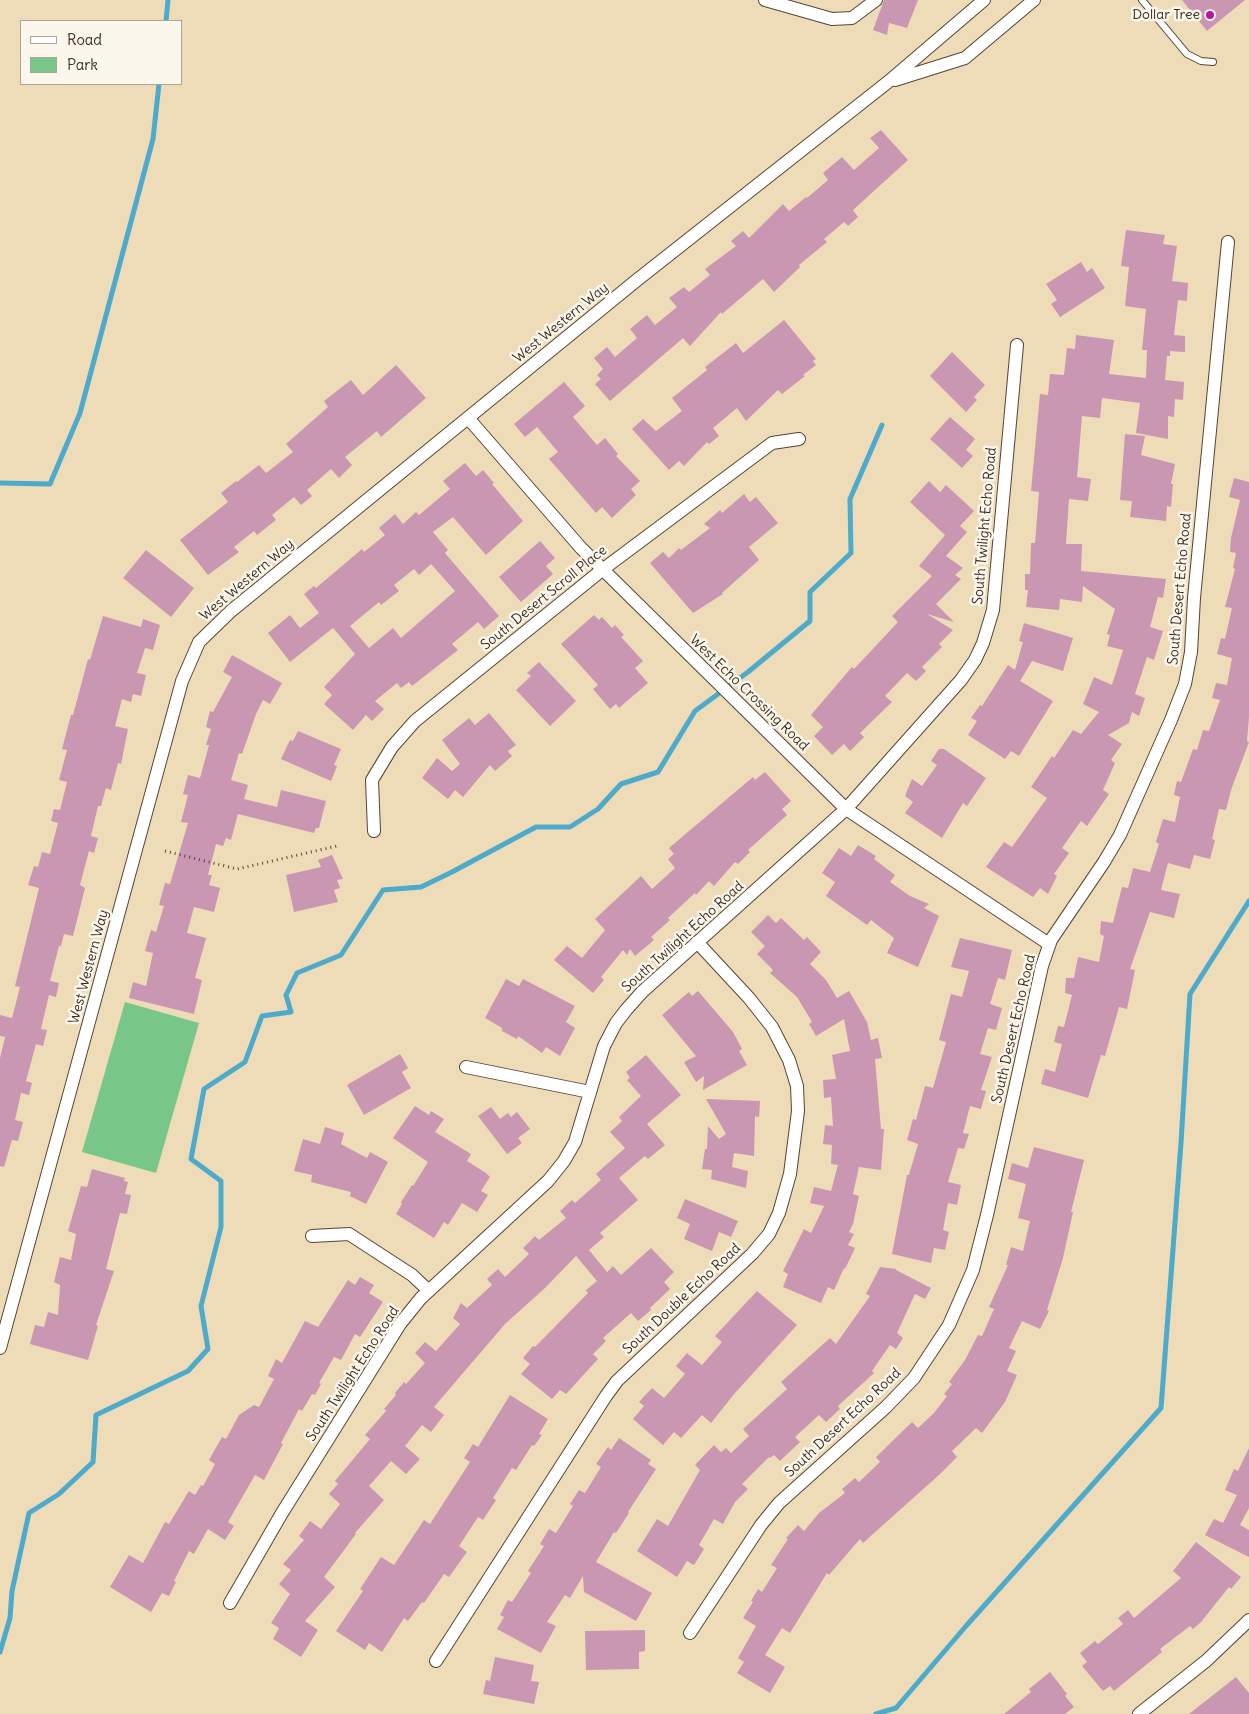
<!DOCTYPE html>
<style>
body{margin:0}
#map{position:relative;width:1249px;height:1714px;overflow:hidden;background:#eedcb9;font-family:Delius,sans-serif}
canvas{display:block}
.legend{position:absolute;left:20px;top:20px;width:162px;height:65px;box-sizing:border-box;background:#fbf7ec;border:1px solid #aea59a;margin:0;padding:6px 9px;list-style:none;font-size:15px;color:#3b2a1e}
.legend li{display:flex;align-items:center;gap:10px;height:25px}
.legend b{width:25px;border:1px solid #aea59a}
</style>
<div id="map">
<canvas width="1249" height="1714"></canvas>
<ul class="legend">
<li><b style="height:6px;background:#fff"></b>Road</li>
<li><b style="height:14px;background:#78c788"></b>Park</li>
</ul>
</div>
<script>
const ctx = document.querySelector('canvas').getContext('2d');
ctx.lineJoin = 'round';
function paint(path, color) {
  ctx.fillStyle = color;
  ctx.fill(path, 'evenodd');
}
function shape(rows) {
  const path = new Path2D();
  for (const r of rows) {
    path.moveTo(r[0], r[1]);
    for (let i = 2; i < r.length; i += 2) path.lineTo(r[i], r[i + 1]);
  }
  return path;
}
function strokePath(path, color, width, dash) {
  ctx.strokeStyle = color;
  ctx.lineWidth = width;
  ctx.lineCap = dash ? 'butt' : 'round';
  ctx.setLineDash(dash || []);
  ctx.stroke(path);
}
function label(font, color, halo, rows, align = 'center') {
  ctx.font = font + ' Delius,sans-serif';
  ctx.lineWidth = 5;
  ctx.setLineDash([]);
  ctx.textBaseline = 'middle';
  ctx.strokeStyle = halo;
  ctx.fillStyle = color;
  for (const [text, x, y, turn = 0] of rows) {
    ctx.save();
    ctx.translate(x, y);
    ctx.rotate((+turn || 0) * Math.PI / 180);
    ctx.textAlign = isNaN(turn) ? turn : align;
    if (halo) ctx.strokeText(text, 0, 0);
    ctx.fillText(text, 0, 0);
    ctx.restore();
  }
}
const green = shape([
 [125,1002,199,1023,156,1173,82,1152]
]);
const stream = shape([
 [166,21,168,0],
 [0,483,50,484,80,413,153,139,159,84],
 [0,1652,10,1618,12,1591,29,1513,59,1494,93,1462,96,1415,188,1371,208,1349,201,1306,221,1227,221,1181,191,1159,204,1089,245,1062,262,1016,291,1012,286,995,297,973,341,955,383,890,421,887,452,872,536,827,570,827,598,809,621,784,658,772,695,711,748,672,810,621,810,592,851,553,850,499,882,425],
 [876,1714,896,1708,966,1626,1161,1408,1181,1143,1190,994,1249,901]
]);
const building = shape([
 [884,0,918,0,907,28,889,23,887,35,873,30],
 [1182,0,1245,0,1207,31],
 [881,130,908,160,853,210,858,217,848,226,844,222,824,239,827,242,799,265,800,267,774,292,763,279,722,314,721,312,690,346,683,338,610,401,595,384,601,379,597,375,603,369,594,358,607,347,615,357,637,338,630,329,647,315,655,325,677,307,669,298,684,287,689,292,710,275,705,269,736,246,731,241,743,231,749,238,783,204,789,211,806,197,807,198,828,180,823,173,842,157,854,170,879,148,870,138],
 [1126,230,1165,235,1163,244,1177,246,1172,281,1188,283,1187,301,1178,300,1174,335,1185,336,1185,352,1170,351,1170,356,1167,356,1165,380,1184,382,1183,400,1175,399,1174,417,1168,416,1168,439,1136,433,1140,403,1102,398,1100,418,1082,416,1077,477,1091,479,1088,501,1069,499,1066,544,1082,544,1081,571,1166,579,1163,598,1158,597,1150,627,1163,631,1154,660,1147,657,1135,694,1145,698,1139,716,1132,712,1129,723,1108,735,1122,744,1111,760,1115,763,1103,790,1109,794,1087,826,1081,821,1062,848,1069,853,1054,874,1057,876,1048,894,1040,888,1033,897,986,867,1004,842,1012,847,1047,798,1031,787,1052,756,1054,758,1073,730,1081,734,1099,712,1083,704,1094,677,1112,685,1123,650,1107,646,1110,635,1107,634,1115,609,1083,586,1082,602,1060,599,1059,610,1026,607,1028,590,1025,590,1025,574,1030,574,1031,543,1035,543,1039,492,1031,491,1040,394,1048,395,1050,374,1064,375,1067,348,1075,349,1076,335,1114,340,1109,374,1146,378,1147,350,1142,350,1146,309,1125,306,1129,267,1121,266],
 [1081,262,1087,272,1092,268,1105,288,1060,317,1051,304,1057,300,1046,284],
 [784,320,816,359,813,361,816,365,803,375,805,376,782,394,778,390,746,421,737,408,713,428,719,436,709,444,707,442,684,466,679,461,669,470,632,429,643,419,656,431,682,411,672,398,707,370,705,367,736,343,743,353],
 [952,352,985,385,974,397,977,400,966,412,930,376],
 [396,365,426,398,381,437,377,431,345,457,352,465,339,478,331,469,307,490,312,496,301,505,294,497,272,515,276,520,257,535,254,531,234,547,239,552,208,575,180,540,228,502,221,493,236,481,237,482,259,465,266,473,293,452,286,444,328,407,324,401,351,380,363,395],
 [564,382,585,406,573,417,597,445,605,438,618,454,616,456,640,481,631,489,636,495,612,518,602,507,596,513,549,459,558,452,537,427,525,437,514,424],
 [950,417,975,439,966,450,973,456,962,468,930,439],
 [1125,434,1145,436,1141,455,1175,464,1171,484,1173,484,1171,507,1167,506,1166,521,1130,517,1132,501,1120,500],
 [465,463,476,476,483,470,494,483,492,484,523,521,486,555,453,517,433,532,448,550,445,553,499,616,484,629,478,622,452,644,458,650,412,686,409,682,401,688,397,683,375,701,384,709,372,721,366,715,353,730,324,704,332,695,324,687,355,654,333,628,290,662,268,633,290,615,300,628,319,613,304,594,314,586,316,588,362,549,364,552,385,535,379,528,395,514,403,524,416,512,419,515,450,489,443,481],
 [431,564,455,591,401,638,393,628,369,648,350,626,379,602,381,605,399,591,394,585,414,569,419,575],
 [1234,478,1249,482,1249,717,1247,741,1249,742,1231,790,1226,810,1219,809,1212,839,1215,840,1210,859,1194,855,1190,869,1168,863,1161,890,1180,894,1174,918,1150,912,1130,969,1135,970,1127,1009,1119,1007,1105,1056,1101,1055,1088,1098,1041,1084,1045,1069,1055,1072,1062,1044,1054,1042,1058,1026,1064,1027,1072,995,1065,993,1066,978,1074,978,1078,957,1099,962,1104,936,1100,934,1101,921,1113,923,1122,887,1128,888,1133,868,1150,872,1159,844,1156,842,1163,819,1175,822,1180,797,1174,795,1177,781,1181,782,1193,749,1197,750,1203,730,1209,731,1220,700,1212,698,1216,683,1227,685,1232,658,1217,654,1221,638,1225,639,1232,608,1225,607,1235,569,1233,568,1236,553,1230,552,1231,538,1240,500,1229,497],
 [929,481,940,492,946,485,974,511,960,526,967,532,946,556,963,568,955,575,961,579,936,604,954,622,927,614,953,630,939,644,942,647,922,667,926,671,916,681,907,673,885,696,892,702,860,733,864,737,850,751,844,744,832,755,814,736,823,727,811,715,852,667,854,669,898,622,892,616,932,576,919,566,945,535,910,502],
 [744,494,750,502,756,497,778,523,749,547,759,560,722,593,723,594,693,613,650,563,663,552,669,558,679,548,681,550,710,528,704,524,720,510,722,513],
 [540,541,555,558,546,566,553,574,521,602,499,577],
 [146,550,194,588,171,617,123,578],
 [594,615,599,620,602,617,612,628,615,625,624,635,621,637,643,661,635,668,648,683,619,708,616,704,610,709,593,689,598,685,561,644],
 [103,616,141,627,143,619,160,625,153,650,145,648,137,673,146,675,141,696,133,694,131,702,122,699,115,726,128,729,121,764,118,763,111,790,106,788,101,806,98,806,91,836,98,838,94,853,89,851,80,885,85,888,73,936,64,934,61,946,59,946,50,981,59,983,56,997,49,995,41,1029,47,1030,43,1046,36,1044,26,1081,32,1083,29,1095,21,1093,15,1120,23,1122,18,1141,12,1140,4,1167,0,1166,0,1058,5,1037,0,1036,0,1015,12,1018,20,987,15,986,39,888,28,885,34,866,38,867,42,852,50,854,58,823,51,821,54,809,60,810,67,782,59,780,67,750,62,749,71,715,73,715,88,659,90,660],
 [1024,623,1073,638,1063,671,1032,661,1020,681,1053,701,1019,756,1011,751,1005,759,968,735,977,721,971,718,980,705,982,706,1008,665,1015,670,1023,642,1019,641],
 [232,655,282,683,270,704,263,700,256,714,242,754,239,753,231,780,248,785,244,799,277,807,281,790,326,801,319,828,316,828,314,833,238,814,231,840,226,838,223,846,216,844,208,875,212,875,209,885,220,888,214,912,194,907,187,933,206,938,195,978,202,980,194,1014,129,998,133,982,146,986,153,953,145,951,151,930,156,932,164,906,159,905,165,883,170,884,188,823,181,822,188,795,183,794,188,775,200,778,209,745,206,745,211,729,206,727,210,711,213,712,232,677,223,672],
 [539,662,576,701,550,726,516,690,531,676,527,673],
 [489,713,516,745,508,751,512,756,495,771,490,765,463,797,455,790,448,799,422,778,437,758,452,771,460,764,442,740,469,718,475,725],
 [298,731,341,749,334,765,337,766,331,781,281,759,290,740,293,741],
 [939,749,944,749,986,778,967,806,963,803,942,838,905,813,913,802,905,796,912,779,922,786,937,765,931,761],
 [765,772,791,801,782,809,787,815,748,850,750,852,738,864,735,862,714,886,709,881,696,895,695,893,668,918,670,920,651,937,654,940,635,956,630,949,627,955,623,950,601,977,604,980,593,993,554,960,567,946,582,958,605,930,595,919,641,876,652,889,675,868,668,859,674,854,669,848,753,777,755,780],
 [858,845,876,856,874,859,895,875,890,882,910,896,929,904,924,908,939,916,918,967,887,953,894,938,871,920,867,925,826,896,835,882,822,873,839,848,851,856],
 [332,855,343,879,337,880,340,888,334,890,338,902,294,912,286,875,321,867,318,860],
 [768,915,776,923,781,918,804,940,807,937,821,952,810,964,826,980,837,998,849,991,867,1022,871,1040,878,1038,882,1058,875,1059,881,1129,884,1129,881,1170,859,1167,853,1194,859,1196,853,1224,849,1232,854,1234,848,1245,855,1248,845,1269,844,1268,834,1290,828,1287,821,1303,783,1287,788,1274,783,1271,804,1229,811,1233,824,1206,810,1203,814,1187,831,1191,838,1165,831,1164,832,1145,823,1144,825,1125,833,1126,831,1097,824,1098,823,1080,836,1079,832,1055,850,1051,844,1019,816,1036,809,1024,812,1022,797,997,770,973,773,970,757,954,765,946,751,932],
 [960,938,1012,950,1005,980,998,978,990,1004,1002,1008,996,1030,988,1028,980,1054,992,1057,981,1090,986,1091,981,1109,970,1106,963,1133,969,1134,964,1149,958,1148,948,1182,961,1185,957,1205,948,1203,943,1230,949,1232,945,1250,934,1248,931,1263,892,1254,907,1175,909,1175,918,1144,907,1140,913,1119,916,1120,925,1086,933,1088,946,1042,939,1040,951,994,962,997,969,971,951,967],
 [506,979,519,986,523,979,575,1006,566,1022,575,1028,560,1056,546,1047,542,1053,518,1036,517,1039,502,1031,502,1028,485,1018],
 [698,991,733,1032,742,1049,739,1051,747,1065,703,1090,704,1076,696,1082,684,1062,696,1056,662,1015,689,992,692,996],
 [400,1054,408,1068,402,1072,411,1088,364,1115,347,1085],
 [646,1055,681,1095,647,1124,665,1145,648,1159,645,1156,619,1178,638,1200,600,1233,604,1237,589,1250,607,1272,613,1266,621,1275,651,1248,674,1272,664,1282,670,1289,650,1308,651,1310,638,1321,631,1313,603,1338,606,1341,593,1354,598,1359,566,1394,560,1390,552,1399,521,1374,530,1364,523,1358,533,1346,535,1347,588,1293,586,1290,597,1281,576,1256,545,1288,505,1324,434,1407,444,1415,431,1432,422,1425,405,1446,420,1459,406,1474,391,1461,369,1486,384,1500,355,1533,356,1534,324,1577,335,1587,305,1621,318,1630,301,1657,273,1639,279,1628,271,1623,290,1594,279,1584,291,1570,283,1564,304,1540,299,1536,310,1521,321,1529,340,1504,329,1494,338,1484,335,1481,370,1439,365,1435,386,1411,384,1409,396,1395,395,1393,404,1382,406,1384,425,1363,415,1353,425,1342,436,1351,460,1324,453,1318,461,1303,467,1308,492,1285,487,1279,498,1269,505,1277,529,1254,523,1248,535,1236,539,1240,566,1218,560,1211,572,1200,575,1203,601,1180,596,1174,625,1148,610,1132,622,1121,619,1117,641,1096,627,1080,630,1078,626,1072],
 [706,1099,760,1101,759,1117,755,1116,754,1156,734,1153,732,1167,748,1171,746,1188,711,1179,712,1170,702,1169,705,1149,707,1149,708,1126,719,1139,726,1134],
 [415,1106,429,1115,431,1111,444,1119,435,1132,471,1154,467,1161,486,1173,490,1177,481,1191,488,1195,477,1212,462,1203,448,1225,444,1222,434,1238,396,1214,402,1204,401,1202,412,1185,413,1186,428,1162,393,1138],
 [491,1107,500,1119,508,1113,511,1117,517,1112,530,1129,518,1138,522,1143,507,1154,478,1116],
 [325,1127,344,1133,341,1144,367,1158,370,1152,388,1162,366,1204,350,1196,351,1192,311,1182,312,1175,294,1171,303,1139,320,1144],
 [1034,1147,1084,1160,1071,1212,1073,1212,1063,1258,1047,1310,1049,1311,1040,1329,1022,1321,1009,1348,1016,1351,1007,1371,1017,1375,1005,1402,982,1433,976,1428,952,1451,957,1457,940,1474,863,1543,860,1539,829,1575,827,1573,790,1633,782,1628,765,1655,785,1667,770,1693,737,1673,744,1662,738,1658,756,1626,743,1618,753,1602,751,1601,758,1589,762,1592,777,1568,771,1565,788,1539,786,1538,798,1525,804,1531,819,1513,845,1493,842,1489,855,1478,859,1482,880,1462,876,1457,912,1422,918,1428,934,1413,947,1396,944,1394,952,1384,949,1382,965,1360,978,1335,982,1336,994,1309,989,1307,1008,1265,1006,1265,1011,1247,1023,1251,1030,1221,1018,1218,1026,1184,1008,1179,1012,1163,1028,1168],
 [92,1169,125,1178,124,1181,128,1182,125,1194,131,1195,127,1214,120,1213,106,1269,114,1271,96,1325,98,1326,88,1360,30,1344,35,1325,44,1327,48,1312,58,1315,60,1285,54,1282,60,1257,71,1260,76,1234,68,1231,81,1186,87,1187],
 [685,1199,738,1221,731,1237,719,1232,712,1251,684,1239,690,1224,677,1218],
 [880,1267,896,1269,896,1270,931,1288,925,1299,915,1294,897,1333,903,1338,896,1349,890,1345,872,1371,874,1373,838,1406,840,1409,826,1422,819,1415,795,1437,800,1442,780,1461,774,1455,770,1458,769,1457,742,1484,748,1489,735,1502,723,1524,714,1519,699,1545,704,1549,694,1565,687,1561,677,1577,637,1551,657,1519,668,1526,700,1470,695,1465,714,1445,721,1452,726,1448,731,1453,749,1436,743,1429,787,1389,781,1382,830,1338,836,1344,870,1296,866,1294],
 [360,1277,374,1285,369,1293,383,1302,360,1337,355,1334,341,1360,334,1357,319,1383,321,1384,315,1395,312,1394,302,1411,299,1409,281,1443,283,1444,264,1480,255,1475,228,1522,234,1526,225,1540,208,1529,194,1554,189,1551,174,1581,176,1582,169,1596,162,1593,151,1612,110,1587,129,1555,143,1563,165,1522,169,1524,189,1491,195,1495,201,1485,203,1486,215,1464,209,1460,222,1437,226,1439,239,1415,254,1405,259,1407,274,1379,268,1376,276,1359,282,1363,305,1321,318,1327,348,1280,355,1285],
 [757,1291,797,1325,735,1393,711,1423,702,1415,681,1438,674,1432,663,1445,633,1419,644,1406,639,1402,652,1388,664,1398,685,1374,676,1366,687,1353,702,1365,722,1342,715,1336],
 [510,1395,548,1419,539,1434,542,1435,534,1446,532,1445,516,1470,512,1468,493,1498,496,1500,483,1520,478,1517,459,1546,467,1552,449,1577,444,1574,424,1603,422,1602,408,1621,404,1618,382,1652,369,1643,365,1650,336,1631,363,1591,360,1589,381,1557,394,1565,424,1520,430,1524,470,1462,464,1458,473,1444,478,1447],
 [619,1438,651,1460,648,1464,656,1469,628,1512,629,1513,616,1533,614,1532,596,1562,652,1593,636,1621,584,1592,583,1576,570,1598,565,1595,547,1622,556,1626,541,1653,497,1629,504,1617,500,1615,508,1600,512,1602,531,1573,528,1571,544,1546,540,1544,549,1529,556,1533,573,1506,570,1504,579,1490,585,1493,601,1467,596,1464,608,1447,611,1450],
 [1249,1448,1249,1508,1240,1525,1249,1530,1249,1557,1205,1535,1214,1519,1223,1523,1237,1495,1225,1490,1234,1469,1238,1471],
 [1196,1542,1241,1577,1231,1589,1229,1587,1201,1622,1193,1629,1190,1626,1160,1649,1162,1652,1114,1691,1110,1686,1103,1691,1082,1666,1087,1662,1080,1653,1095,1641,1098,1644,1123,1624,1118,1618,1128,1610,1134,1618,1181,1578,1173,1571],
 [645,1630,645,1651,639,1652,639,1669,586,1670,585,1631],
 [495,1657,534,1665,531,1681,539,1682,534,1704,483,1694,486,1680,490,1681],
 [1050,1672,1067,1694,1065,1696,1074,1707,1065,1714,1004,1714,1031,1692,1029,1689],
 [1236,1677,1249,1693,1249,1714,1189,1714]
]);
const path = shape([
 [165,851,237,869,337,846]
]);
const lane = shape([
 [1142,0,1187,54,1201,61,1213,62]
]);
const street = shape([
 [765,0,832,19,852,18,876,0],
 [895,80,965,58,1034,0],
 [468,418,581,548,846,809,1049,944],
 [374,831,372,780,392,747,415,721,602,570,772,443,799,439],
 [466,1067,590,1092],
 [312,1236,349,1234,412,1275,429,1291],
 [0,1348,182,681,199,642,231,611,637,280,888,82,984,0],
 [230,1603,282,1513,400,1324,421,1298,548,1181,564,1161,575,1142,604,1046,616,1023,626,1010,642,992,846,809,961,680,975,660,983,643,993,610,1017,345],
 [690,1633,761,1525,779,1503,886,1407,914,1378,949,1325,973,1270,987,1215,1042,966,1051,940,1104,862,1120,835,1171,720,1185,684,1191,652,1194,598,1228,242],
 [436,1661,606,1396,617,1381,752,1254,769,1234,779,1213,790,1174,798,1111,797,1086,789,1060,772,1027,749,998,697,942],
 [1139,1714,1206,1661,1249,1620]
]);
const markers = [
 [1210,15,5,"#b5179e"]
];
const poiNames = [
 ["Dollar Tree",1200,15]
];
const streetNames = [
 ["West Western Way",561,323,-39],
 ["South Twilight Echo Road",985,526,-85],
 ["West Western Way",247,580,-40],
 ["South Desert Echo Road",1180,589,-85],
 ["South Desert Scroll Place",544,598,-39],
 ["West Echo Crossing Road",749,693,44],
 ["South Twilight Echo Road",683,937,-42],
 ["West Western Way",89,967,-75],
 ["South Desert Echo Road",1014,1029,-77],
 ["South Double Echo Road",682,1299,-43],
 ["South Twilight Echo Road",353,1374,-57],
 ["South Desert Echo Road",843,1423,-43]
];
paint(green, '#78c788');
strokePath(stream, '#4daacb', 5);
paint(building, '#ca97b2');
strokePath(lane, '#564535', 8);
strokePath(street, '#564535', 14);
strokePath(path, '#564535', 3, [1, 4]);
strokePath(lane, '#fff', 6);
strokePath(street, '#fff', 12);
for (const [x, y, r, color] of markers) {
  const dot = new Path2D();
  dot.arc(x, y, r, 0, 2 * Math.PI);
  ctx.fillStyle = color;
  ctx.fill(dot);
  strokePath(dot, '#fbf7ec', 2);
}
label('14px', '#3b2a1e', '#fbf7ec', poiNames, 'right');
label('14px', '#3b2a1e', '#fbf7ec', streetNames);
</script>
